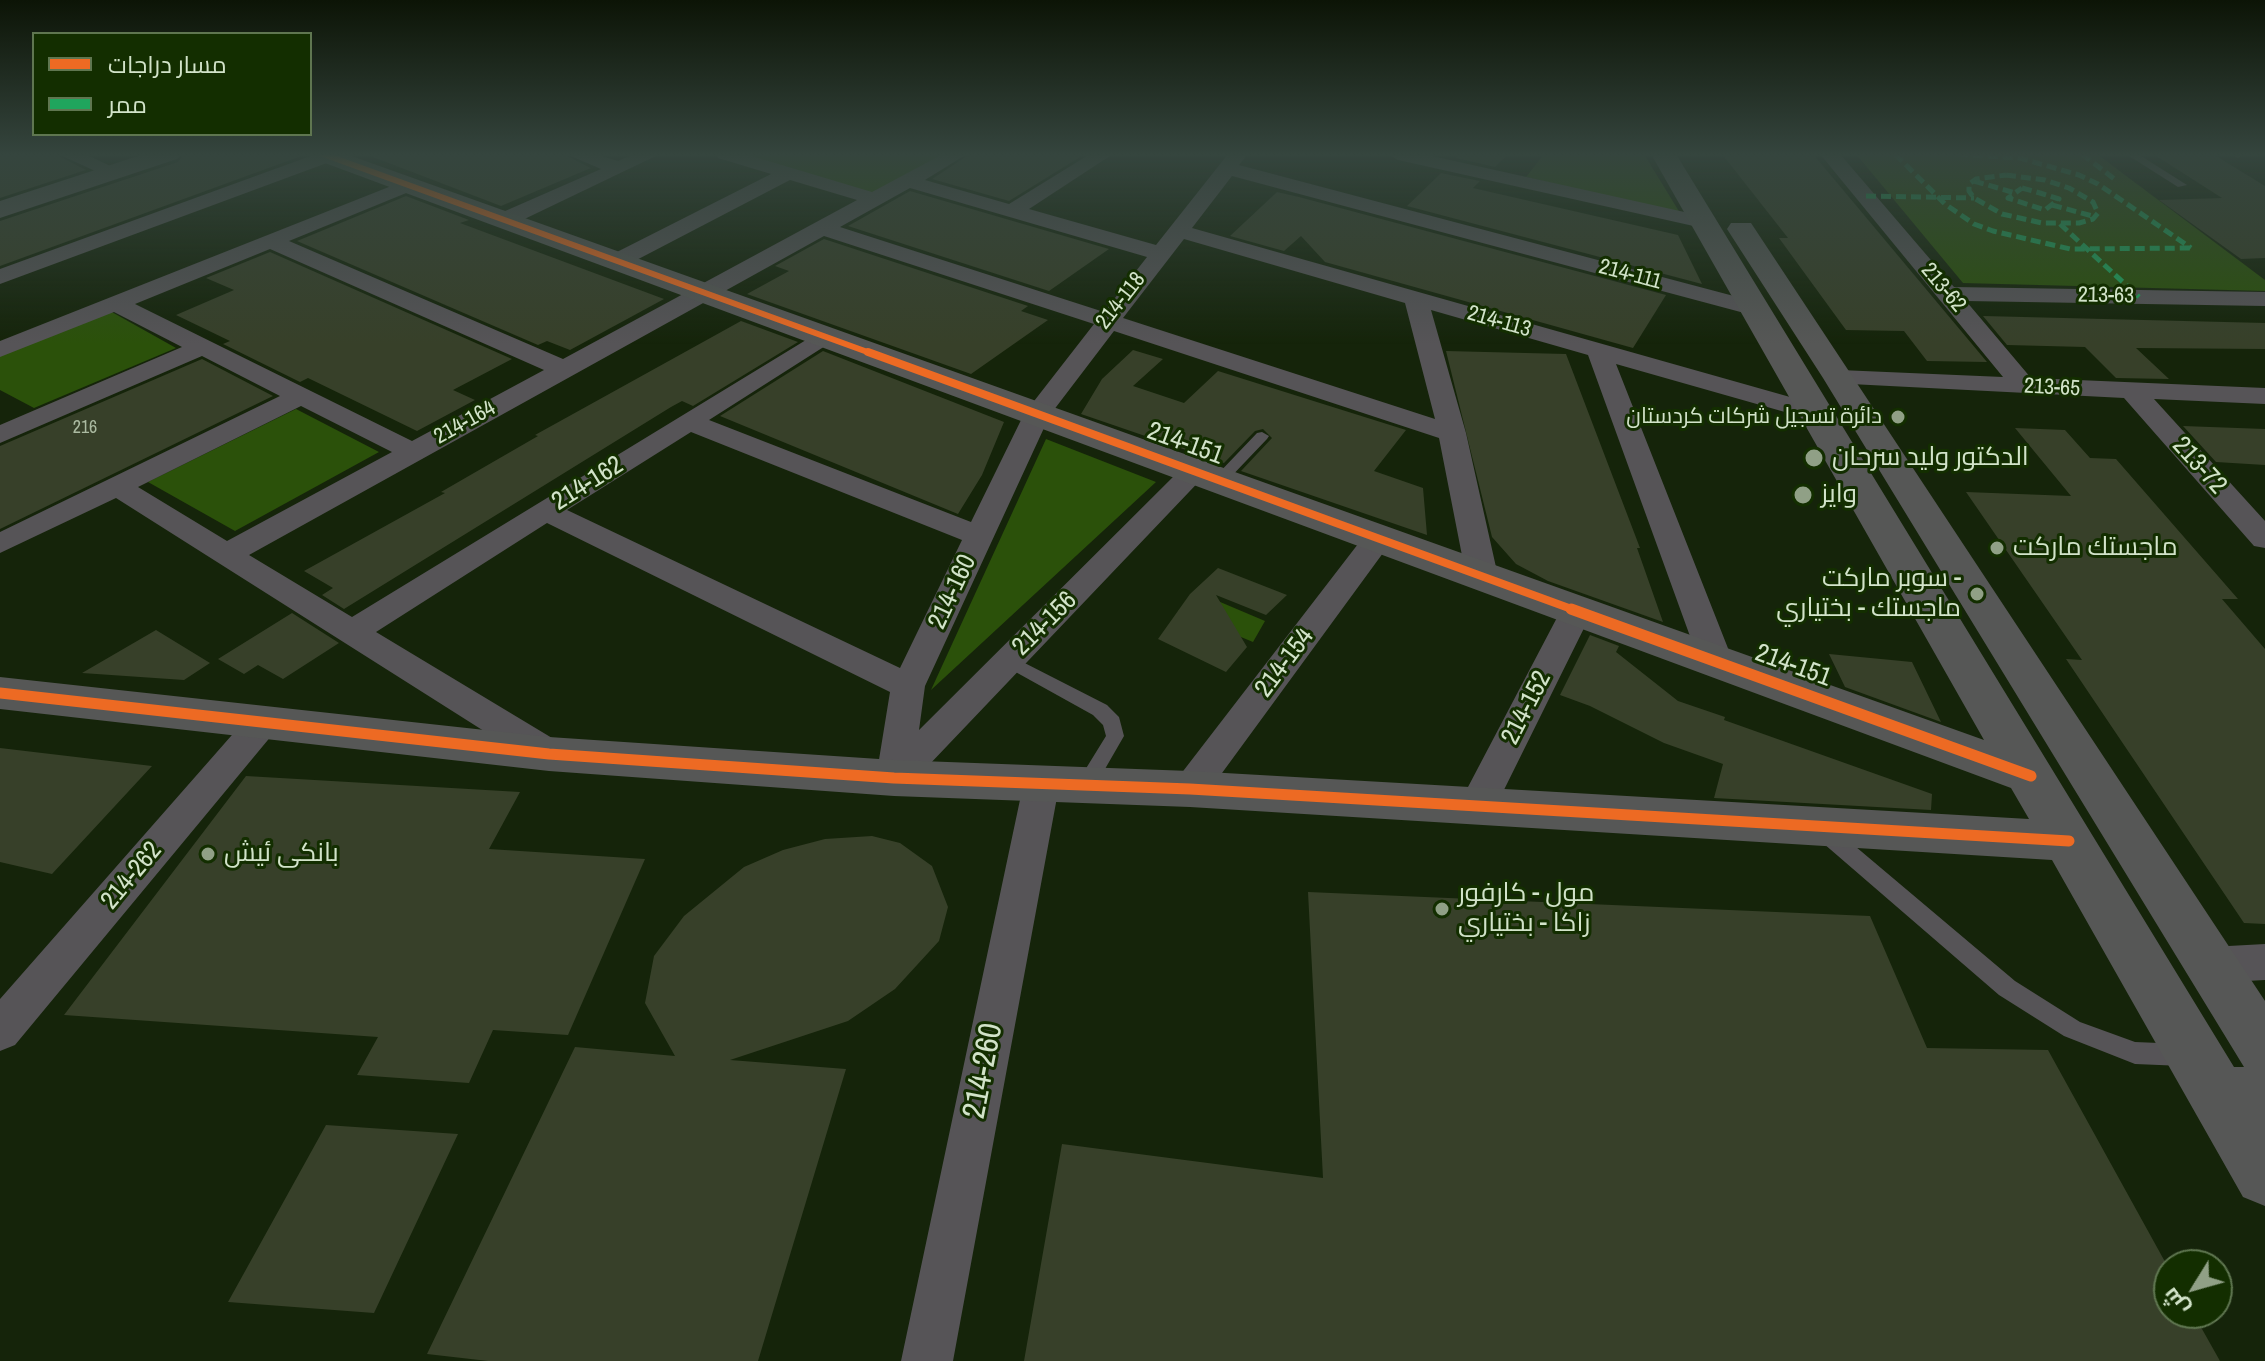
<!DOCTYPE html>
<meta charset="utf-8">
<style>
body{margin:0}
#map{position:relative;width:2265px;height:1361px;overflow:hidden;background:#15240a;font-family:"Archivo Narrow",Cairo,sans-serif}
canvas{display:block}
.legend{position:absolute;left:32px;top:32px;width:280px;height:104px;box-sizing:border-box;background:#132e00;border:2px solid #5f7650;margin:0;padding:10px 14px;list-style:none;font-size:24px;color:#d2e3c9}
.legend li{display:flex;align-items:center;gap:16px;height:40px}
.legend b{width:40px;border:2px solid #5f7650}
.north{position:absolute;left:2153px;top:1249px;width:80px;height:80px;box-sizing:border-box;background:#132e00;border:2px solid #5f7650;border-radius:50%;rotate:233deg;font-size:22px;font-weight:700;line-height:32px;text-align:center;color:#d2e3c9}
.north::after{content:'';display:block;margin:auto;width:28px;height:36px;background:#90a086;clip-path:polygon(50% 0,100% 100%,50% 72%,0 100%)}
</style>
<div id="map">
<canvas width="2265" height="1361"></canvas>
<ul class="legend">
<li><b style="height:10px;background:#ed6a23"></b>مسار دراجات</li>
<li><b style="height:10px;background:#20a55d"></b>ممر</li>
</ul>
<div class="north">ش</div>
</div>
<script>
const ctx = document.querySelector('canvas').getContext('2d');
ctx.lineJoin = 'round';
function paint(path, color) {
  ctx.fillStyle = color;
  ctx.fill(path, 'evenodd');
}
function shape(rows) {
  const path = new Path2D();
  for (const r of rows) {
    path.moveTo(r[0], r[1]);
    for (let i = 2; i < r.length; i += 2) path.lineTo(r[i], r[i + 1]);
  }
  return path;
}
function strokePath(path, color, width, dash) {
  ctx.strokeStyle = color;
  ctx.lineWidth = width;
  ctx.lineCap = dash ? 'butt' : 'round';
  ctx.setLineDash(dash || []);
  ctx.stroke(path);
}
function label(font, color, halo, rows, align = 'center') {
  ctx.font = font + ' "Archivo Narrow",Cairo,sans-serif';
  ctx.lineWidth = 6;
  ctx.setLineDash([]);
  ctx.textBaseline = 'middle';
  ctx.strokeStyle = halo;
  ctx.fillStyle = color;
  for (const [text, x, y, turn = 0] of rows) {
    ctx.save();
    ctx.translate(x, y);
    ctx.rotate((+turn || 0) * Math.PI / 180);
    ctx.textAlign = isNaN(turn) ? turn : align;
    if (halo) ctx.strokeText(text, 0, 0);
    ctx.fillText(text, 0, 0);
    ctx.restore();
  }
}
const green = shape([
 [725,154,957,154,874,199],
 [1544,154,1644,154,1680,213,1526,177],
 [1856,154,2097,154,2265,280,2265,291,1963,283],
 [110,311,176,348,34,408,0,390,0,354],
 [296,409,379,452,235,531,148,482],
 [1046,439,1156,482,931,690],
 [1199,593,1265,621,1253,642,1178,611]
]);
const building = shape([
 [0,154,55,154,86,170,0,198],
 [184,154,307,154,0,266,0,221,178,162],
 [365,154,563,154,591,168,501,206],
 [970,154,1085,154,1009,201,932,179],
 [1460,154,1508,154,1495,167,1456,158],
 [1722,154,1813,154,1987,362,1927,361,1904,331,1846,330,1779,238,1788,238],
 [2153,154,2213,154,2265,186,2265,258,2241,259,2159,200,2222,198],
 [1441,173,1480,181,1473,188,1678,235,1702,284,1407,206],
 [910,191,1109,249,1049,291,848,226],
 [1277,192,1299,197,1666,295,1633,348,1325,262,1301,236,1284,251,1230,236],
 [406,196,469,220,460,223,664,299,570,350,547,341,538,345,297,241],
 [824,239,1028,306,1021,311,1048,320,971,374,747,294,789,271,775,266],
 [270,252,512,359,453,390,475,400,417,431,308,378,300,382,223,344,230,341,176,315,234,290,206,278],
 [1983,316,2265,323,2265,349,2136,348,2169,379,2116,378,2085,347,2007,345],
 [741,321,798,342,693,406,682,401,671,407,344,609,322,595,333,588,304,571,445,493,441,492,538,436,535,435],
 [1133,350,1163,359,1133,386,1184,403,1218,371,1406,430,1374,471,1423,488,1427,535,1241,471,1272,438,1263,429,1255,431,1224,463,1081,414,1102,379],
 [823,351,1004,422,982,475,958,514,720,416],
 [1446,351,1566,354,1640,548,1637,548,1663,622,1548,581,1516,564,1492,537],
 [202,359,273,396,0,529,0,446],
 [2183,426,2265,429,2265,465,2216,462],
 [2015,428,2065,430,2090,458,2116,459,2238,599,2222,599,2265,649,2265,924,2244,923,2066,659,2082,660,1966,492,2071,496],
 [1218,568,1287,595,1266,615,1216,595,1247,647,1226,672,1158,639,1190,594],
 [292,613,339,643,283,679,258,665,244,674,218,659],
 [156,630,210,663,184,680,82,673],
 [1590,635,1619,646,1616,652,1678,701,1725,717,1724,720,1932,794,1931,810,1714,798,1723,764,1664,743,1590,706,1560,695],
 [1829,654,1912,662,1941,722,1845,687],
 [0,748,152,766,52,874,0,862],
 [246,776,520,792,489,849,645,859,568,1035,493,1030,469,1083,357,1075,378,1037,64,1015],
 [872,836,900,843,932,866,948,907,939,941,895,989,848,1021,730,1060,846,1069,758,1361,488,1361,427,1354,575,1047,675,1056,645,1003,654,956,684,916,744,867,783,850,825,839],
 [1308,892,1870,916,1927,1048,2048,1050,2169,1269,2169,1313,2193,1313,2220,1361,1024,1361,1062,1144,1323,1178],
 [326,1125,458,1134,374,1313,228,1302]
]);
const lane = shape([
 [2126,154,2138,154,2187,185,2178,187,2126,154],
 [2230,154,2242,154,2243,155,2238,158,2230,154],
 [1262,432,1269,436,1267,439,1225,483,1215,483,1215,477,1257,433,1262,432],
 [1009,655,1107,705,1119,717,1124,736,1094,788,1087,790,1080,788,1077,783,1106,736,1103,725,1093,715,1003,665,1000,661,1003,657,1009,655],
 [1823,823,1830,825,2015,981,2080,1022,2135,1042,2183,1044,2191,1047,2195,1055,2191,1063,2183,1066,2135,1064,2064,1036,1999,995,1816,837,1813,831,1816,825,1823,823]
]);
const street = shape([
 [58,154,85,154,123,172,120,176,106,176,58,154],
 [316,154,338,156,335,160,0,284,0,269,316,154],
 [566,154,595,154,618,161,634,154,660,154,512,225,496,225,493,220,496,215,601,169,566,154],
 [715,154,745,154,872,192,943,154,967,154,925,180,1009,204,1090,154,1113,154,1029,209,1156,245,1228,154,1248,154,1239,165,1764,304,1768,309,1756,316,1748,314,1232,176,1192,228,1829,408,1833,414,1829,420,1820,422,1616,364,1733,661,1728,669,1716,673,1704,669,1699,661,1588,355,1431,310,1466,433,1498,576,1493,583,1482,586,1471,583,1466,576,1439,438,1114,331,1050,415,925,686,919,730,1185,465,1195,463,1205,465,1209,471,907,788,894,792,881,788,876,778,890,692,547,523,376,632,562,744,567,754,562,764,549,768,536,764,116,498,0,553,0,532,280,396,202,356,0,443,0,425,182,347,114,312,0,357,0,341,409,179,419,185,416,189,289,241,563,359,857,200,790,180,625,266,609,266,606,261,609,256,771,174,718,158,715,154],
 [910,188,1147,257,1104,312,840,227,910,188],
 [824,236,1094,324,1024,414,971,522,709,420,833,341,836,336,833,331,824,329,352,617,249,555,824,236],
 [1184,239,1405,303,1435,419,1123,318,1184,239],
 [270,249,544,370,412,441,135,304,270,249],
 [301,406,392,452,227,541,138,487,301,406],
 [691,432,962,540,900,668,567,510,691,432],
 [1388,154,1423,154,1707,217,1718,223,1707,229,1398,160,1388,154],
 [1820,154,1840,154,1954,287,2265,292,2265,306,1966,301,2031,378,2265,388,2265,404,2154,399,2265,521,2265,548,2254,546,2124,398,1831,383,1827,378,1831,373,1840,370,2003,377,1820,154],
 [1379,529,1390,531,1394,538,1203,799,1190,803,1177,799,1171,789,1177,779,1368,531,1379,529],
 [1577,599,1588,602,1593,610,1496,806,1490,816,1477,821,1464,816,1458,806,1561,610,1566,602,1577,599],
 [265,707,277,711,283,720,277,729,15,1045,0,1051,0,999,253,711,265,707],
 [1042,767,1055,771,1060,781,953,1361,901,1361,1024,781,1029,771,1042,767],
 [2265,944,2265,980,2210,983,2195,978,2189,965,2195,952,2210,947,2265,944]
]);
const secondary = shape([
 [144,154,181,154,177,159,0,218,0,201,144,154],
 [310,154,346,154,1984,740,1651,154,1676,154,2234,1067,2244,1067,1823,378,1727,229,1731,223,1751,223,1755,229,2265,1001,2265,1206,2243,1197,2052,860,1190,807,894,796,549,771,0,709,0,677,549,737,894,760,1190,771,2029,819,2011,788,314,159,310,154]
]);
const quiet = shape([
 [1895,154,1945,204,1974,224,1993,231,2070,249,2191,248],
 [1958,154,2020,158,2079,175,2098,184,2191,248],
 [2082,154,2117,181],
 [2006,175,2045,180,2069,188,2093,202,2098,213,2093,219,2079,223,2042,223,2002,214,1974,198,1969,191,1969,184,1976,179,2006,175],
 [1974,181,2015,193],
 [2022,188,2040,193,2059,199,2045,210,2008,198,2022,188],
 [1866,196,1974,198],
 [2052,205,2096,217],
 [2060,224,2139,297]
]);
const cyclewayFar2 = shape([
 [323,154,873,354]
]);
const cyclewayFar1 = shape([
 [868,352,1577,611]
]);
const cycleway = shape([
 [1571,609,2031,776],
 [0,693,549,754,894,778,1190,789,2069,841]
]);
const markers = [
 [1898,417,8,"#90a086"],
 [1814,458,10,"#90a086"],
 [1803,495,10,"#90a086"],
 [1997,548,8,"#90a086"],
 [1977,594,8,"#90a086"],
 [208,854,8,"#90a086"],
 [1442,909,8,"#90a086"]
];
const farNumbernames = [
 ["216",85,428]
];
const farStreetnames = [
 ["214-111",1630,275,15],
 ["213-62",1943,288,50],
 ["213-63",2106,296,1],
 ["214-118",1121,301,-52],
 ["214-113",1499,322,16],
 ["213-65",2052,388,3],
 ["214-164",465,423,-29]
];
const farPoinames = [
 ["دائرة تسجيل شركات كردستان",1882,417]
];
const streetNames = [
 ["214-151",1185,444,20],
 ["213-72",2199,466,48],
 ["214-162",588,484,-32],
 ["214-160",953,592,-65],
 ["214-156",1045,624,-45],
 ["214-154",1285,663,-53],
 ["214-151",1793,666,20],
 ["214-152",1527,708,-63],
 ["214-262",132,876,-50]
];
const poiNames = [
 ["الدكتور وليد سرحان",1832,458],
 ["وايز",1821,495],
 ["ماجستك ماركت",2013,548],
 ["سوبر ماركت -",1961,579,"right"],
 ["ماجستك - بختياري",1961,609,"right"],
 ["بانکی ئیش",224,854],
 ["مول - كارفور",1458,894],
 ["زاكا - بختياري",1458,924]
];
const nearStreetnames = [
 ["214-260",984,1071,-79]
];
paint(green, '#2b510a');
paint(building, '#374029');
paint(lane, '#565457');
paint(street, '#565457');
paint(secondary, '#565756');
strokePath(quiet, '#20a55d', 5, [10, 5]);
strokePath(cyclewayFar2, '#ed6a23', 6);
strokePath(cyclewayFar1, '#ed6a23', 8);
strokePath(cycleway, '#ed6a23', 11);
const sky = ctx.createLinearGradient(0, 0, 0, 344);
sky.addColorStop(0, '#0c1406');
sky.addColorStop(0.45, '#35453e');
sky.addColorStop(1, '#35453e00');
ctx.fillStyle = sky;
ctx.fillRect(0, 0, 2265, 344);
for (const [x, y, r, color] of markers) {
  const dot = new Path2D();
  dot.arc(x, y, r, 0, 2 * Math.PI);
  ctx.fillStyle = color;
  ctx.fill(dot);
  strokePath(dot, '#132e00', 3);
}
label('18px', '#abbaa1', null, farNumbernames);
label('22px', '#d2e3c9', '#132e00', farStreetnames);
label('22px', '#d2e3c9', '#132e00', farPoinames, 'right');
label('26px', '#d2e3c9', '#132e00', streetNames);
label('26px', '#d2e3c9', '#132e00', poiNames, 'left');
label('32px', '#d2e3c9', '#132e00', nearStreetnames);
</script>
